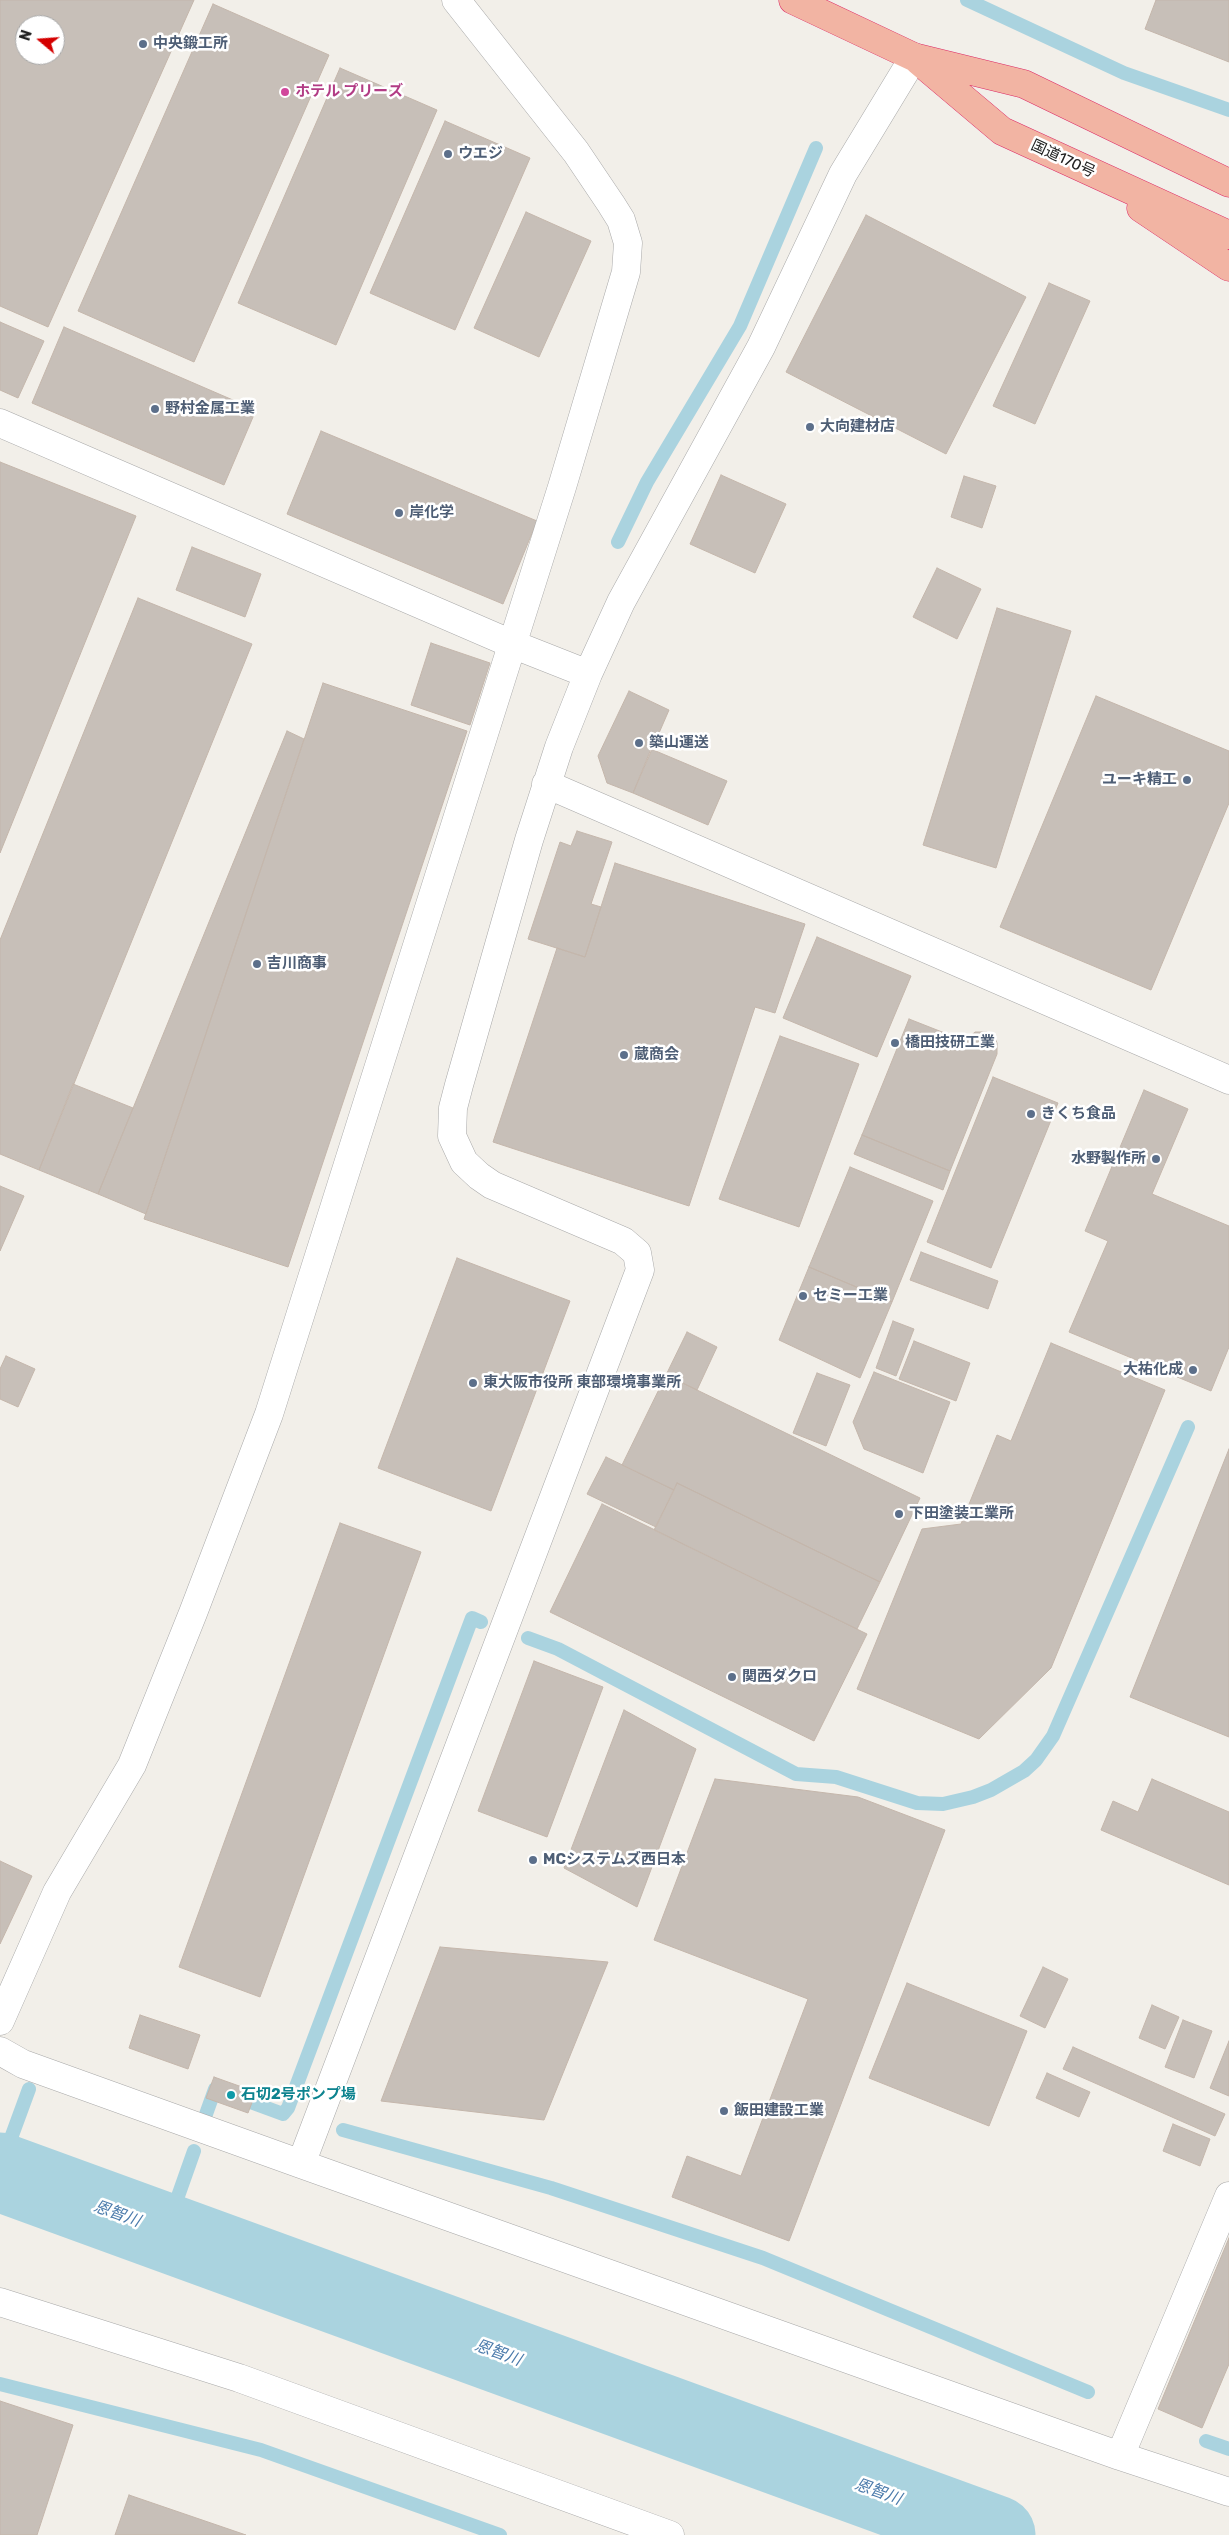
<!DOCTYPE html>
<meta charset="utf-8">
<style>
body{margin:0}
#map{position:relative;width:1229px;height:2535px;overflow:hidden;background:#f2efe9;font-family:Rubik,sans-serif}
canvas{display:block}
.north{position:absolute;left:15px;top:15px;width:50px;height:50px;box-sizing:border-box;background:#fff;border:1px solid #a7a7a7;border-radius:50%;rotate:288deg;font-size:14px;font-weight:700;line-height:20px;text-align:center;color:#222}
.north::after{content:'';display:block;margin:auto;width:18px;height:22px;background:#d40000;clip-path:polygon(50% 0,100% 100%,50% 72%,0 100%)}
</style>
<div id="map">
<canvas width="1229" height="2535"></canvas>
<div class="north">N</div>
</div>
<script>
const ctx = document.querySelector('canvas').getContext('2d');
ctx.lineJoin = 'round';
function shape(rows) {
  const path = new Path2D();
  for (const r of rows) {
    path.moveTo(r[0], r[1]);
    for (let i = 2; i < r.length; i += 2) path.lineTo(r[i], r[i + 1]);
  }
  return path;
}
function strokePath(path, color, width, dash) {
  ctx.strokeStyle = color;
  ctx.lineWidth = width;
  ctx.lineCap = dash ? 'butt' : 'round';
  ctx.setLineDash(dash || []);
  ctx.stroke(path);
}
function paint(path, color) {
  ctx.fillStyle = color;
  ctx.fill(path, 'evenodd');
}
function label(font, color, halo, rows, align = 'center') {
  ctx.font = font + ' Rubik,"Noto Sans JP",sans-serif';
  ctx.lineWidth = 5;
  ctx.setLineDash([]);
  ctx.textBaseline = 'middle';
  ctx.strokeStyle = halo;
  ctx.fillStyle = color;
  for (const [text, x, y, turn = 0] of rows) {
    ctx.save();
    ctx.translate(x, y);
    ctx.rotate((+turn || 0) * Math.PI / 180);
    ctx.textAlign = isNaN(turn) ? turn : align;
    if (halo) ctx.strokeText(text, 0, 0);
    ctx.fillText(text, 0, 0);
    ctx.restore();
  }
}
const stream = shape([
 [967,0,1124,73,1229,110],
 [618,542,647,482,740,326,816,148],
 [528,1638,558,1649,796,1774,836,1777,917,1803,943,1804,973,1797,991,1790,1024,1771,1036,1760,1053,1736,1188,1427],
 [205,2117,215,2089,283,2114,288,2108,472,1618,481,1622],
 [343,2130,551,2188,763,2258,1088,2392],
 [0,2168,29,2089],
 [165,2233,194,2151],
 [0,2384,261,2450,500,2535],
 [1206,2441,1229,2449]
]);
const river = shape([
 [0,2172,996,2535]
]);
const building = shape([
 [0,0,194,0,48,327,0,306,0,0],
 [25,25,55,25,55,55,25,55,25,25],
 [1156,0,1229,0,1229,62,1145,29,1156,0],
 [213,4,329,55,194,362,78,311,213,4],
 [340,68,437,110,336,345,238,303,340,68],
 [445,121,530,158,455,330,370,293,445,121],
 [526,212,591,241,539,357,474,328,526,212],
 [866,215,1026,297,946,454,786,372,866,215],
 [1049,283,1090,301,1035,424,993,406,1049,283],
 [0,322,44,341,18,398,0,390,0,322],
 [64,327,256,410,224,485,32,403,64,327],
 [321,431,537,521,503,604,287,514,321,431],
 [0,462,136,516,0,853,0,462],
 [721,475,786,504,755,573,690,544,721,475],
 [964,476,996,486,982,528,951,517,964,476],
 [192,547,261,574,245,617,176,590,192,547],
 [937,568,981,589,957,639,913,617,937,568],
 [138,598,252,644,39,1170,0,1154,0,940,138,598],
 [997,608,1071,631,996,868,923,845,997,608],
 [431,643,490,663,470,725,411,705,431,643],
 [323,683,467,731,288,1267,144,1219,323,683],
 [629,691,669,710,633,793,607,783,598,756,629,691],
 [1096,696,1229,751,1229,803,1151,990,1000,927,1096,696],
 [287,731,304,739,146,1214,98,1194,287,731],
 [651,749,727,781,708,825,633,793,651,749],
 [577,831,612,842,591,904,601,907,585,957,528,939,560,842,571,846,577,831],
 [615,863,805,924,775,1013,755,1007,689,1206,493,1142,557,948,585,957,615,863],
 [817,937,911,976,877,1057,783,1018,817,937],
 [909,1019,965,1041,975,1032,987,1032,995,1038,997,1043,997,1054,950,1171,862,1135,909,1019],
 [780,1036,859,1064,799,1227,719,1199,780,1036],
 [993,1077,1058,1103,991,1268,927,1242,993,1077],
 [73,1084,133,1108,98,1194,39,1170,73,1084],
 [1144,1090,1188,1109,1152,1194,1229,1226,1229,1347,1211,1391,1069,1332,1108,1241,1085,1231,1144,1090],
 [862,1135,950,1171,943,1190,854,1154,862,1135],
 [850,1167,933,1201,892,1302,809,1267,850,1167],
 [0,1186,24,1196,0,1251,0,1186],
 [921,1252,998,1281,988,1309,910,1280,921,1252],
 [457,1258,570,1301,491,1511,378,1468,457,1258],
 [809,1267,892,1302,860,1378,779,1340,809,1267],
 [893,1321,914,1329,896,1376,876,1368,893,1321],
 [687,1332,717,1347,697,1390,666,1375,687,1332],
 [914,1341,970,1363,956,1401,899,1379,914,1341],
 [1051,1343,1165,1390,1051,1668,979,1739,857,1689,922,1529,961,1524,997,1435,1011,1441,1051,1343],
 [6,1356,35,1369,18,1407,0,1399,0,1369,6,1356],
 [874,1372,950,1402,923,1473,864,1449,853,1422,874,1372],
 [817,1373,850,1385,826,1446,793,1433,817,1373],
 [666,1375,920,1498,880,1582,677,1483,674,1490,622,1465,666,1375],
 [1229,1449,1229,1737,1130,1697,1229,1449],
 [606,1457,674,1490,656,1527,587,1494,606,1457],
 [677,1483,880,1582,857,1629,654,1530,677,1483],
 [602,1504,867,1634,814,1741,550,1612,602,1504],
 [340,1523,421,1552,260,1997,179,1967,340,1523],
 [534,1661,603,1687,547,1837,478,1811,534,1661],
 [624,1710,696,1749,637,1907,564,1868,624,1710],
 [715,1779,858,1797,945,1830,789,2241,672,2197,687,2156,741,2176,808,1999,654,1940,715,1779],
 [1152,1779,1229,1812,1229,1885,1101,1830,1113,1801,1138,1812,1152,1779],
 [0,1861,32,1876,0,1944,0,1861],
 [440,1947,608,1962,544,2120,381,2101,440,1947],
 [1043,1967,1068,1979,1045,2028,1020,2016,1043,1967],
 [907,1983,1027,2031,989,2126,869,2078,907,1983],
 [1152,2005,1179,2017,1165,2049,1139,2038,1152,2005],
 [140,2015,200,2035,188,2069,129,2048,140,2015],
 [1183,2020,1212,2031,1194,2078,1165,2067,1183,2020],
 [1229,2041,1229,2096,1210,2088,1229,2041],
 [1073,2047,1225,2114,1215,2136,1063,2069,1073,2047],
 [1047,2073,1090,2092,1079,2117,1036,2098,1047,2073],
 [214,2077,256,2092,248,2113,206,2098,214,2077],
 [1173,2124,1210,2139,1200,2166,1163,2151,1173,2124],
 [1229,2238,1229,2364,1202,2428,1158,2409,1229,2238],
 [0,2401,73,2425,37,2535,0,2535,0,2401],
 [129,2495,246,2535,115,2535,129,2495]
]);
const minor = shape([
 [0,423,512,644,588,674],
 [546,784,1229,1080],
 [0,2021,57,1892,132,1765,193,1613,269,1414,562,487,626,272,628,243,621,220,611,204,576,152,456,0],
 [0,2051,23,2064,301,2164,1120,2456,1229,2492],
 [301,2164,640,1270,637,1253,623,1241,492,1185,479,1176,464,1162,452,1136,453,1108,459,1085,529,840,559,747,588,674,621,602,761,347,843,174,914,57],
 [0,2302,239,2378,670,2535],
 [1120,2456,1229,2196]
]);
const trunk = shape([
 [793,0,914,57,1024,84,1229,183],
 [919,61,1002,131,1229,235],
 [1141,208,1229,267]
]);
const markers = [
 [143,44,5,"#5c6f8a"],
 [285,92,5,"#d1479c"],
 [448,154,5,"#5c6f8a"],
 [155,409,5,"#5c6f8a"],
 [810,427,5,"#5c6f8a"],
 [399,513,5,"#5c6f8a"],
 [639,743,5,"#5c6f8a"],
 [1187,780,5,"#5c6f8a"],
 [257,964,5,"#5c6f8a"],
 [895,1043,5,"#5c6f8a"],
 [624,1055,5,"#5c6f8a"],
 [1031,1114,5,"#5c6f8a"],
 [1156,1159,5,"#5c6f8a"],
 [803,1296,5,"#5c6f8a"],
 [1193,1370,5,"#5c6f8a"],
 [473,1383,5,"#5c6f8a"],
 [899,1514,5,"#5c6f8a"],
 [732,1677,5,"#5c6f8a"],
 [533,1860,5,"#5c6f8a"],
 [231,2095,5,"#0f9aa8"],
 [724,2111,5,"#5c6f8a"]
];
const serviceNames = [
 ["中央鍛工所",153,44],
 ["ウエジ",458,154],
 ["野村金属工業",165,409],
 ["大向建材店",820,427],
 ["岸化学",409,513],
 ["築山運送",649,743],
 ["ユーキ精工",1177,780,"right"],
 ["吉川商事",267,964],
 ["橋田技研工業",905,1043],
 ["蔵商会",634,1055],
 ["きくち食品",1041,1114],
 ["水野製作所",1146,1159,"right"],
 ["セミー工業",813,1296],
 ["大祐化成",1183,1370,"right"],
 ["東大阪市役所 東部環境事業所",483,1383],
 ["下田塗装工業所",909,1514],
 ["関西ダクロ",742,1677],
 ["MCシステムズ西日本",543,1860],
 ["飯田建設工業",734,2111]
];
const hotelNames = [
 ["ホテル プリーズ",295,92]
];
const streetNames = [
 ["国道170号",1063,159,25]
];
const cultureNames = [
 ["石切2号ポンプ場",241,2095]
];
const waterNames = [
 ["恩智川",117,2214,20],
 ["恩智川",498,2353,20],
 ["恩智川",878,2492,20]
];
strokePath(stream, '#aad3df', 14);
strokePath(river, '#aad3df', 79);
paint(building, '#c7bfb8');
strokePath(building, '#c4b6ab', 1);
strokePath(minor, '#a9a9a9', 29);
strokePath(trunk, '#dc2a67', 29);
strokePath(minor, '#fff', 28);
strokePath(trunk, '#f2b4a3', 28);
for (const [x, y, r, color] of markers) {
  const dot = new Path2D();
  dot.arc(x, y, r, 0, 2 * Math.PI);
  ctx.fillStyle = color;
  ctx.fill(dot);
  strokePath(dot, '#fff', 2);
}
label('bold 15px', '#4e5e75', '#fff', serviceNames, 'left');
label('bold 15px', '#b23c85', '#fff', hotelNames, 'left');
label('15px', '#222', '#fff', streetNames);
label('bold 15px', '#0d838f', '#fff', cultureNames, 'left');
label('italic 16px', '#4a7aab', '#fff', waterNames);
</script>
